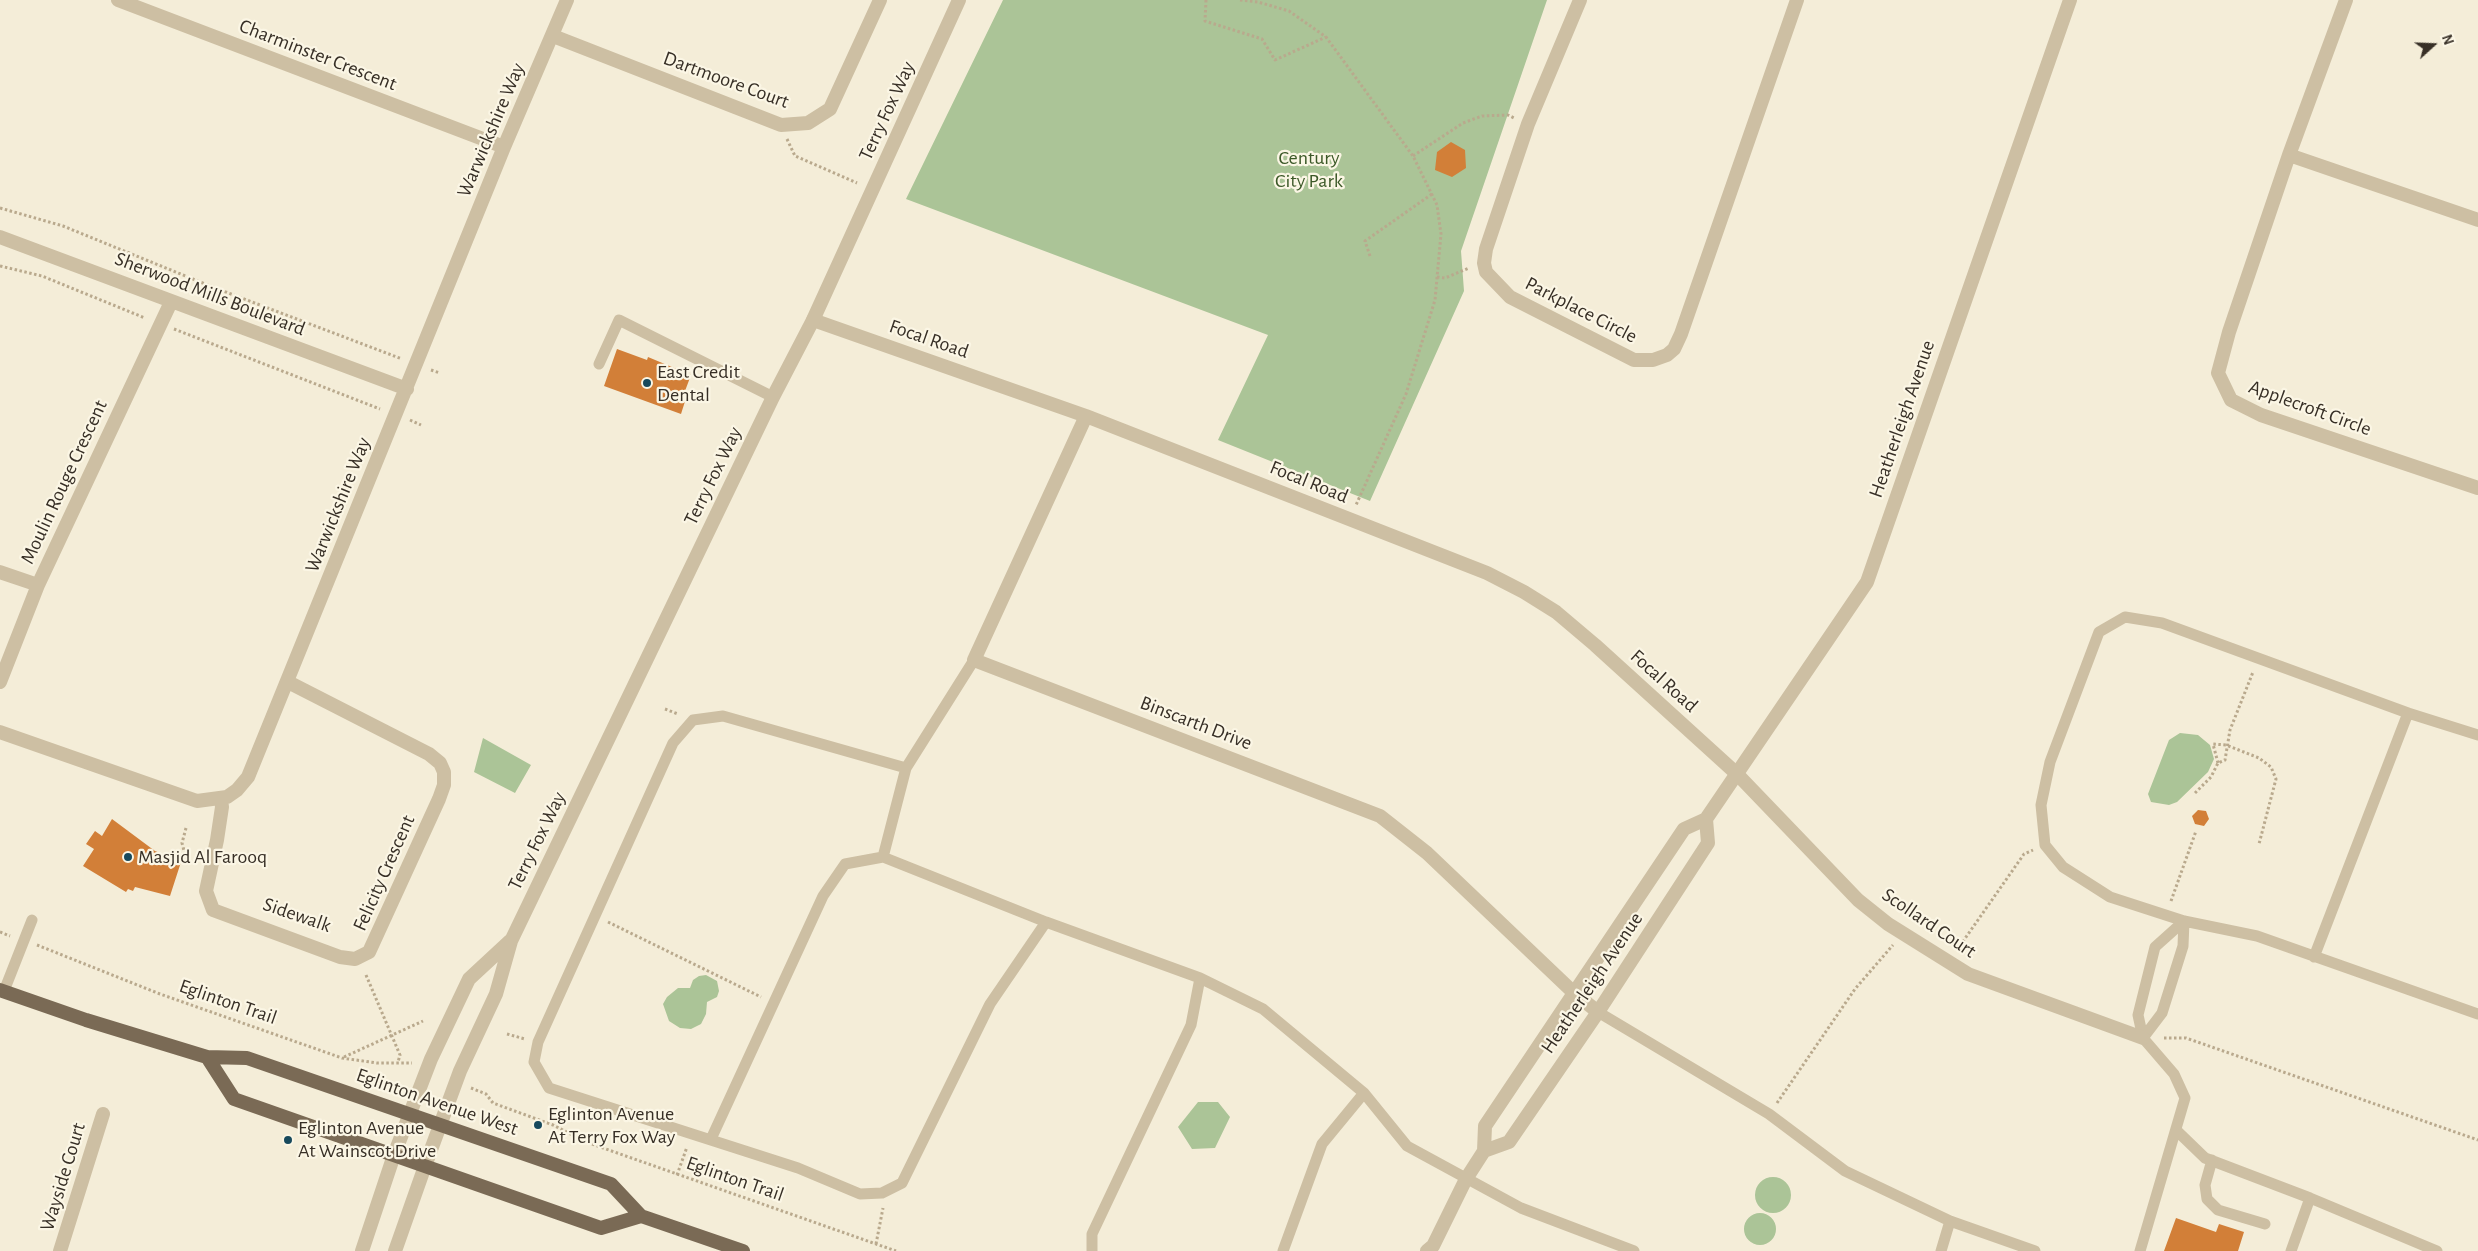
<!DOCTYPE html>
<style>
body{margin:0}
#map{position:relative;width:2478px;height:1251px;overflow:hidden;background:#f4edd8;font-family:"Alegreya Sans",sans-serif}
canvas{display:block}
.north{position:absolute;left:2408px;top:20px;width:50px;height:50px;-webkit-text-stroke:4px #fbf6e5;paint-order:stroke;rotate:70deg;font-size:14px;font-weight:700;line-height:20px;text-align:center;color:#372f26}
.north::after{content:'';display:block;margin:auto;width:18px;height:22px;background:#372f26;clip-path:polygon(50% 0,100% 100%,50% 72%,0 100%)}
</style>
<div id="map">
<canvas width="2478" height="1251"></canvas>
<div class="north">N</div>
</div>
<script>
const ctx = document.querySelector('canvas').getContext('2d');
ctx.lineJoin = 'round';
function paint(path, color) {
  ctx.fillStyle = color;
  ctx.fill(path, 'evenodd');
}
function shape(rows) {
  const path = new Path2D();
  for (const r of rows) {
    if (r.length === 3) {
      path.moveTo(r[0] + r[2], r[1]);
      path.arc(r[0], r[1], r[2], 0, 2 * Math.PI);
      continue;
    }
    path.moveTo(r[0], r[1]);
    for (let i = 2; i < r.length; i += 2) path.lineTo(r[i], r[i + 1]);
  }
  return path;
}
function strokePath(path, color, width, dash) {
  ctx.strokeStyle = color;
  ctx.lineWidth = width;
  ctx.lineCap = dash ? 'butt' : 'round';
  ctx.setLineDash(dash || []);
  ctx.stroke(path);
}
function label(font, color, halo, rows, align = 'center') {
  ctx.font = font + ' "Alegreya Sans",sans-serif';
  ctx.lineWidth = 4.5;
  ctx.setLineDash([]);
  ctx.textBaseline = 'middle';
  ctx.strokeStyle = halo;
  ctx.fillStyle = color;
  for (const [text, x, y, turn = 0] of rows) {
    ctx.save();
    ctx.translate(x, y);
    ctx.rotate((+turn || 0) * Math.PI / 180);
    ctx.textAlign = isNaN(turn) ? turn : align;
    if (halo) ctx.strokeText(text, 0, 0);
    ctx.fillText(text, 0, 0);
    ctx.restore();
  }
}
const green = shape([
 [1003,0,1547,0,1461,251,1464,291,1370,501,1218,440,1268,335,906,199],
 [2180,733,2198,735,2210,745,2214,759,2208,772,2177,802,2169,805,2151,802,2148,794,2169,740],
 [483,738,531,765,515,793,474,772],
 [706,975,717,981,719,991,717,997,707,1002,706,1014,701,1024,691,1029,680,1028,669,1021,663,1004,667,997,678,988,690,988,693,980,699,976],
 [1198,1102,1218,1102,1230,1117,1215,1148,1192,1149,1178,1127],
 [1773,1195,18],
 [1760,1229,16]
]);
const building = shape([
 [1451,142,1465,150,1466,168,1452,177,1435,170,1437,152],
 [617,349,647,360,648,357,691,375,685,391,688,392,681,414,604,386],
 [2198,810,2206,811,2209,819,2204,826,2195,824,2192,816],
 [112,819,155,851,181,862,170,896,135,887,133,891,128,889,126,892,83,866,94,849,86,844,95,831,102,836],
 [2176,1218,2216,1232,2219,1224,2244,1232,2238,1251,2164,1251]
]);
const path = shape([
 [1206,0,1205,21,1262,39,1275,60,1326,37],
 [1240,0,1258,2,1289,11,1326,37,1413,156,1437,205,1441,234,1435,300,1406,394,1356,505],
 [787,139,795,156,857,183],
 [1413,156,1463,123,1482,116,1508,115,1514,118],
 [0,208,63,226,210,286,402,359],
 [1370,256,1365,241,1432,194],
 [0,266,42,276,145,318],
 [1437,277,1445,278,1469,268],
 [174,329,380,409],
 [431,370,440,373],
 [410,420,421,425],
 [665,709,678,714],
 [2218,763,2213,744,2226,745,2259,758,2271,767,2276,779,2259,844],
 [2195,793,2211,777,2218,763,2225,760,2230,730,2253,672],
 [186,828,182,843,188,866],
 [2171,901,2196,831],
 [608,922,761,997],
 [0,932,10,936],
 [37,945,160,994,342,1058,377,1063,412,1063],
 [1957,950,2024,854,2033,850],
 [366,975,400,1055,398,1062],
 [507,1034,525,1039],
 [2164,1038,2186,1038,2478,1140],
 [344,1057,423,1021],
 [471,1088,486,1094,493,1103,553,1125,586,1142,896,1251],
 [1777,1103,1855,989,1893,945],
 [677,1175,687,1147],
 [876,1244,883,1208]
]);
const service = shape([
 [599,364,619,320,773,397],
 [2478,735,2408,713,2162,623,2125,617,2099,632,2050,762,2041,805,2045,845,2063,867,2110,897,2184,921,2257,936,2478,1014],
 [906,768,723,716,693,720,673,743,538,1042,534,1062,549,1088,798,1168,860,1194,882,1193,902,1183,990,1004,1046,922],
 [883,857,906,768,974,660],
 [2314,957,2408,713],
 [4,991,32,920],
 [1598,1012,1769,1114,1845,1171,1950,1221,2035,1251],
 [2143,1038,2162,1013,2183,946,2184,921],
 [2176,1130,2205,1158,2310,1198],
 [711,1139,823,896,845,864,883,857,1046,922,1200,978,1263,1009,1364,1093,1407,1146,1521,1208,1634,1251],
 [2212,1160,2205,1185,2207,1199,2218,1210,2265,1224],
 [1092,1251,1092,1234,1191,1025,1200,978],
 [1283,1251,1322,1144,1364,1093],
 [1941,1251,1950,1221],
 [2140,1251,2185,1098,2174,1074,2143,1038,2138,1015,2155,947,2184,921],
 [2291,1251,2310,1198,2437,1251]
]);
const minor = shape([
 [118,0,504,147],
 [1580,0,1528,124,1486,249,1484,263,1486,272,1510,297,1634,360,1653,360,1667,355,1674,349,1681,334,1797,0],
 [2346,0,2289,155,2229,332,2218,373,2231,400,2261,415,2478,488],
 [553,36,781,125,808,123,830,109,880,0],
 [2289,155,2478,220],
 [0,237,407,389],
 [813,320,1086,416,1487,573,1524,592,1556,612,1595,645,1737,774,1858,900,1888,924,1968,974,2143,1038],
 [1086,416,974,660,1380,816,1427,853,1573,992,1598,1012],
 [0,572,38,585],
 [0,682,38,585,171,302],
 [0,732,197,801,227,797,237,790,248,777,504,147,567,0],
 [221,799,222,807,217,840,206,891,213,910,340,957,355,959,369,952,439,799,444,785,444,772,440,763,429,754,288,682],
 [60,1251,103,1114],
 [362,1251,394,1155],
 [395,1251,425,1166]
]);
const tertiary = shape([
 [1484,1151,1509,1142,1598,1012,1708,843,1706,819],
 [394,1155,431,1059,469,979,510,941],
 [425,1166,460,1071,496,994,511,941,773,397,813,320,959,0],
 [1427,1251,1433,1246,1466,1179,1484,1151,1485,1126,1684,829,1706,819,1867,582,2070,0]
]);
const primary = shape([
 [0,990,86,1020,207,1057,247,1058,611,1184,641,1216,743,1251],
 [207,1057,234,1099,601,1228,641,1216]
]);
const markers = [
 [647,383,5,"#17495c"],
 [128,857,5,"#17495c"],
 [538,1125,5,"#17495c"],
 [288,1140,5,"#17495c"]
];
const streetNames = [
 ["Charminster Crescent",318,55,21],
 ["Dartmoore Court",726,80,20],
 ["Terry Fox Way",887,111,-65],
 ["Warwickshire Way",491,130,-67],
 ["Sherwood Mills Boulevard",210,294,21],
 ["Parkplace Circle",1581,310,27],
 ["Focal Road",929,339,19],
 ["Applecroft Circle",2310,408,20],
 ["Heatherleigh Avenue",1902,419,-71],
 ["Terry Fox Way",713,476,-64],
 ["Moulin Rouge Crescent",64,482,-65],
 ["Focal Road",1309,482,22],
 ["Warwickshire Way",338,505,-68],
 ["Focal Road",1664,681,42],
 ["Binscarth Drive",1196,723,21],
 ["Terry Fox Way",537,841,-64],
 ["Felicity Crescent",384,873,-66],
 ["Sidewalk",297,915,19],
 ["Scollard Court",1929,923,34],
 ["Heatherleigh Avenue",1592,983,-56],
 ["Eglinton Trail",228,1002,19],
 ["Eglinton Avenue West",437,1102,19],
 ["Wayside Court",63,1177,-73],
 ["Eglinton Trail",735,1179,19]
];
const parkNames = [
 ["Century",1309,158],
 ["City Park",1309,181]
];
const poiNames = [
 ["East Credit",657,372],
 ["Dental",657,395],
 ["Masjid Al Farooq",138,857],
 ["Eglinton Avenue",548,1114],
 ["At Terry Fox Way",548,1137],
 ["Eglinton Avenue",298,1128],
 ["At Wainscot Drive",298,1151]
];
paint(green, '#abc497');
paint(building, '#d27f38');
strokePath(path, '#b9a98d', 3, [2.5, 2.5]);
strokePath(service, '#cdbfa3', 11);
strokePath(minor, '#cdbfa3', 14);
strokePath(tertiary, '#cdbfa3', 14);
strokePath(primary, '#7a6a55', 14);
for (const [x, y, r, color] of markers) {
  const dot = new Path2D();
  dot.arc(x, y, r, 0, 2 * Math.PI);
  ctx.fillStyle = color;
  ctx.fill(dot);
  strokePath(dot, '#fbf6e5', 2);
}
label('20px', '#372f26', '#fbf6e5', streetNames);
label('20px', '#3b5827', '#fbf6e5', parkNames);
label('20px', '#372f26', '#fbf6e5', poiNames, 'left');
</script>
